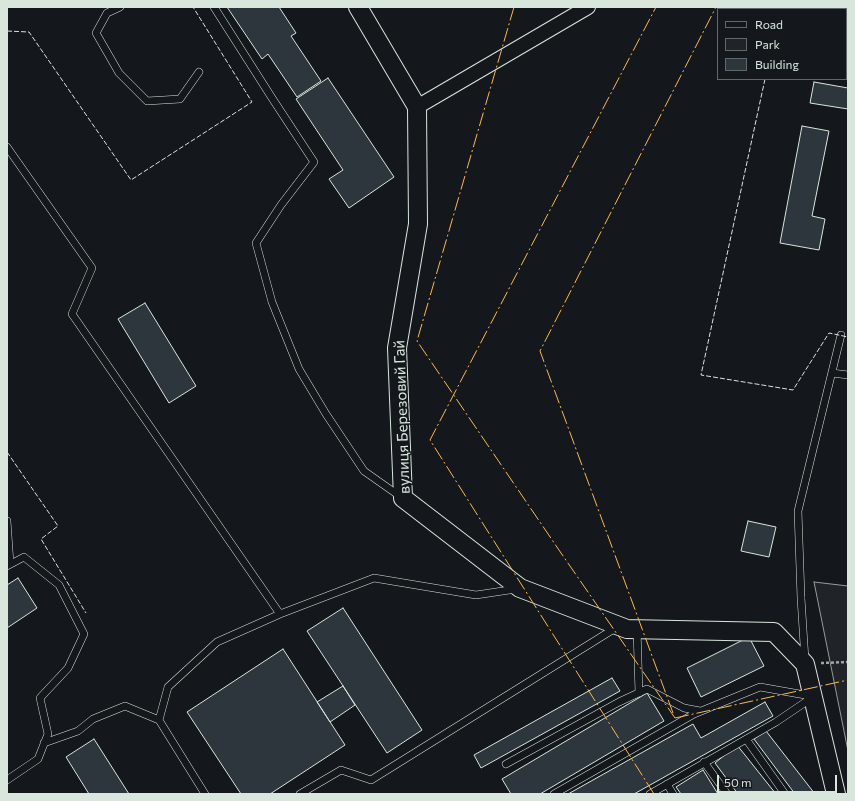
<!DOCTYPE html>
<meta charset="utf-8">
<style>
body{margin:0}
#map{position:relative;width:855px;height:801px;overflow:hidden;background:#14181c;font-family:Commissioner,sans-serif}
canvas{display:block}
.frame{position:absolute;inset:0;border:8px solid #d8e6dc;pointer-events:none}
.legend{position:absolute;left:717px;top:8px;width:130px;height:72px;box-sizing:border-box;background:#14181c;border:1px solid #626a69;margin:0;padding:5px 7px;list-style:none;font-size:12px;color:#d8e6dc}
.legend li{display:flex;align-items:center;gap:8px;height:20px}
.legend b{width:20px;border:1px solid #626a69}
.scale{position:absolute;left:717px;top:775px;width:120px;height:18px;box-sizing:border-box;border:2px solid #d8e6dc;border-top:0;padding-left:5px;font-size:12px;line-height:14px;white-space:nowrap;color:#d8e6dc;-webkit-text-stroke:3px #14181c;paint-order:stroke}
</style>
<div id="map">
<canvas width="855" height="801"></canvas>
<div class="frame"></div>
<ul class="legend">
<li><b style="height:5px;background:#14181c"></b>Road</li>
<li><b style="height:11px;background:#202428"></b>Park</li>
<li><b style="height:11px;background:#2c363c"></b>Building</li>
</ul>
<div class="scale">50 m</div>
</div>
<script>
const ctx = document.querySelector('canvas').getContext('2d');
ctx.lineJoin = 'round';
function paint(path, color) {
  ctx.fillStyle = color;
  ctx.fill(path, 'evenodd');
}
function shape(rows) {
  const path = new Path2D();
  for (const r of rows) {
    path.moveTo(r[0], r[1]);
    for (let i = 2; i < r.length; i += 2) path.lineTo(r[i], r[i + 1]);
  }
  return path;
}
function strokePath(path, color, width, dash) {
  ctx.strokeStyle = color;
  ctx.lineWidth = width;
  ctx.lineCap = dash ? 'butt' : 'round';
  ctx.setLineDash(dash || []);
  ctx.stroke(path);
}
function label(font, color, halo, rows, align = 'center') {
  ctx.font = font + ' Commissioner,sans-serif';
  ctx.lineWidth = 3;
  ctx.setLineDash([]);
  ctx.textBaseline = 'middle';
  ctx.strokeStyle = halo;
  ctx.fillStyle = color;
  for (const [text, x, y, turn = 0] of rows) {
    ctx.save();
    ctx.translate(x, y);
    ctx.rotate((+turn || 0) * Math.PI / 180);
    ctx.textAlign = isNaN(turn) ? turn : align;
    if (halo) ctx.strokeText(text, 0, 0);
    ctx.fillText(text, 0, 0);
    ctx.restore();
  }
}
const green = shape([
 [814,582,848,586,848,751,814,582]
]);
const building = shape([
 [227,7,279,7,296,33,291,36,321,81,297,97,268,54,262,59,227,7],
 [328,78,394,177,349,208,329,179,343,170,296,99,328,78],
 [814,82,848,88,848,109,810,103,814,82],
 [802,126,829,131,812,216,825,219,819,250,780,243,802,126],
 [145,303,196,386,169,403,118,319,145,303],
 [748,521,776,527,769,557,741,551,748,521],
 [18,578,37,608,7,628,7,585,18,578],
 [343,608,422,730,387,753,307,631,343,608],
 [749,637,764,666,701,697,687,668,749,637],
 [283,649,345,745,270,794,241,794,187,712,283,649],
 [612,678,620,691,481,768,474,755,612,678],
 [343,686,355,705,330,722,317,702,343,686],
 [647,693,664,721,540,794,511,794,502,779,647,693],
 [765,702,773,716,634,794,568,794,693,724,701,738,765,702],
 [766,731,815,794,795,794,754,739,766,731],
 [94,739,129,794,89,794,66,757,94,739],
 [737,745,776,794,738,794,715,763,737,745],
 [703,770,718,794,681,794,676,787,703,770]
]);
const path = shape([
 [821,663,848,662]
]);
const service = shape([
 [120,7,107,13,96,33,119,73,147,101,180,99,199,72],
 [214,7,272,98,314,162,281,205,256,243,272,302,299,369,326,414,364,471,401,497],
 [7,147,92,268,72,314,280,614],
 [832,373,848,375],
 [7,521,10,564],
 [7,566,24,557,59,585,84,634,68,668,40,698,48,734,38,759,7,780],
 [637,629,639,693],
 [805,660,801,598,798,511,841,335],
 [746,739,785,794],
 [44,743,78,731,93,719,125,706,159,720],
 [704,762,727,794],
 [506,764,619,702,647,689,684,708,700,711],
 [667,784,673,794],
 [205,794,159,720,168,687,217,642,280,614,374,578,476,595,516,589],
 [300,794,341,770,371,780,617,627],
 [554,794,694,714,760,687,811,696],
 [650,794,776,722,813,697]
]);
const minor = shape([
 [417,107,588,7]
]);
const tertiary = shape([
 [358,7,417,107,418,224,397,348,403,498,520,588,627,629,774,632,805,664,836,794]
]);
const fence = shape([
 [780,9,780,7],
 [7,31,29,32,131,180,252,102,193,7],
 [765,79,701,375,793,390,829,333,848,337],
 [7,452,58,526,41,539,86,613]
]);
const power = shape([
 [514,7,417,341,561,553,675,718],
 [673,713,540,351,716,7],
 [675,718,848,680],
 [654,794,430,440,656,7]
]);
const streetNames = [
 ["вулиця Березовий Гай",402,417,-92]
];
paint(green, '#202428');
strokePath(green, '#939e99', 1);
paint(building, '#2c363c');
strokePath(building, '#d8e6dc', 1);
strokePath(service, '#d8e6dc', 8);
strokePath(minor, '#d8e6dc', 16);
strokePath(tertiary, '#d8e6dc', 20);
strokePath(path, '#9da8a2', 2.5, [3, 2]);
strokePath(service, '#14181c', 7);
strokePath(minor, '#14181c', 14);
strokePath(tertiary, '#14181c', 18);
strokePath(fence, '#d8e6dc', 1, [5, 2]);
strokePath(power, '#ffb74d', 1, [14, 3, 2, 3]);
label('15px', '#d8e6dc', '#14181c', streetNames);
</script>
